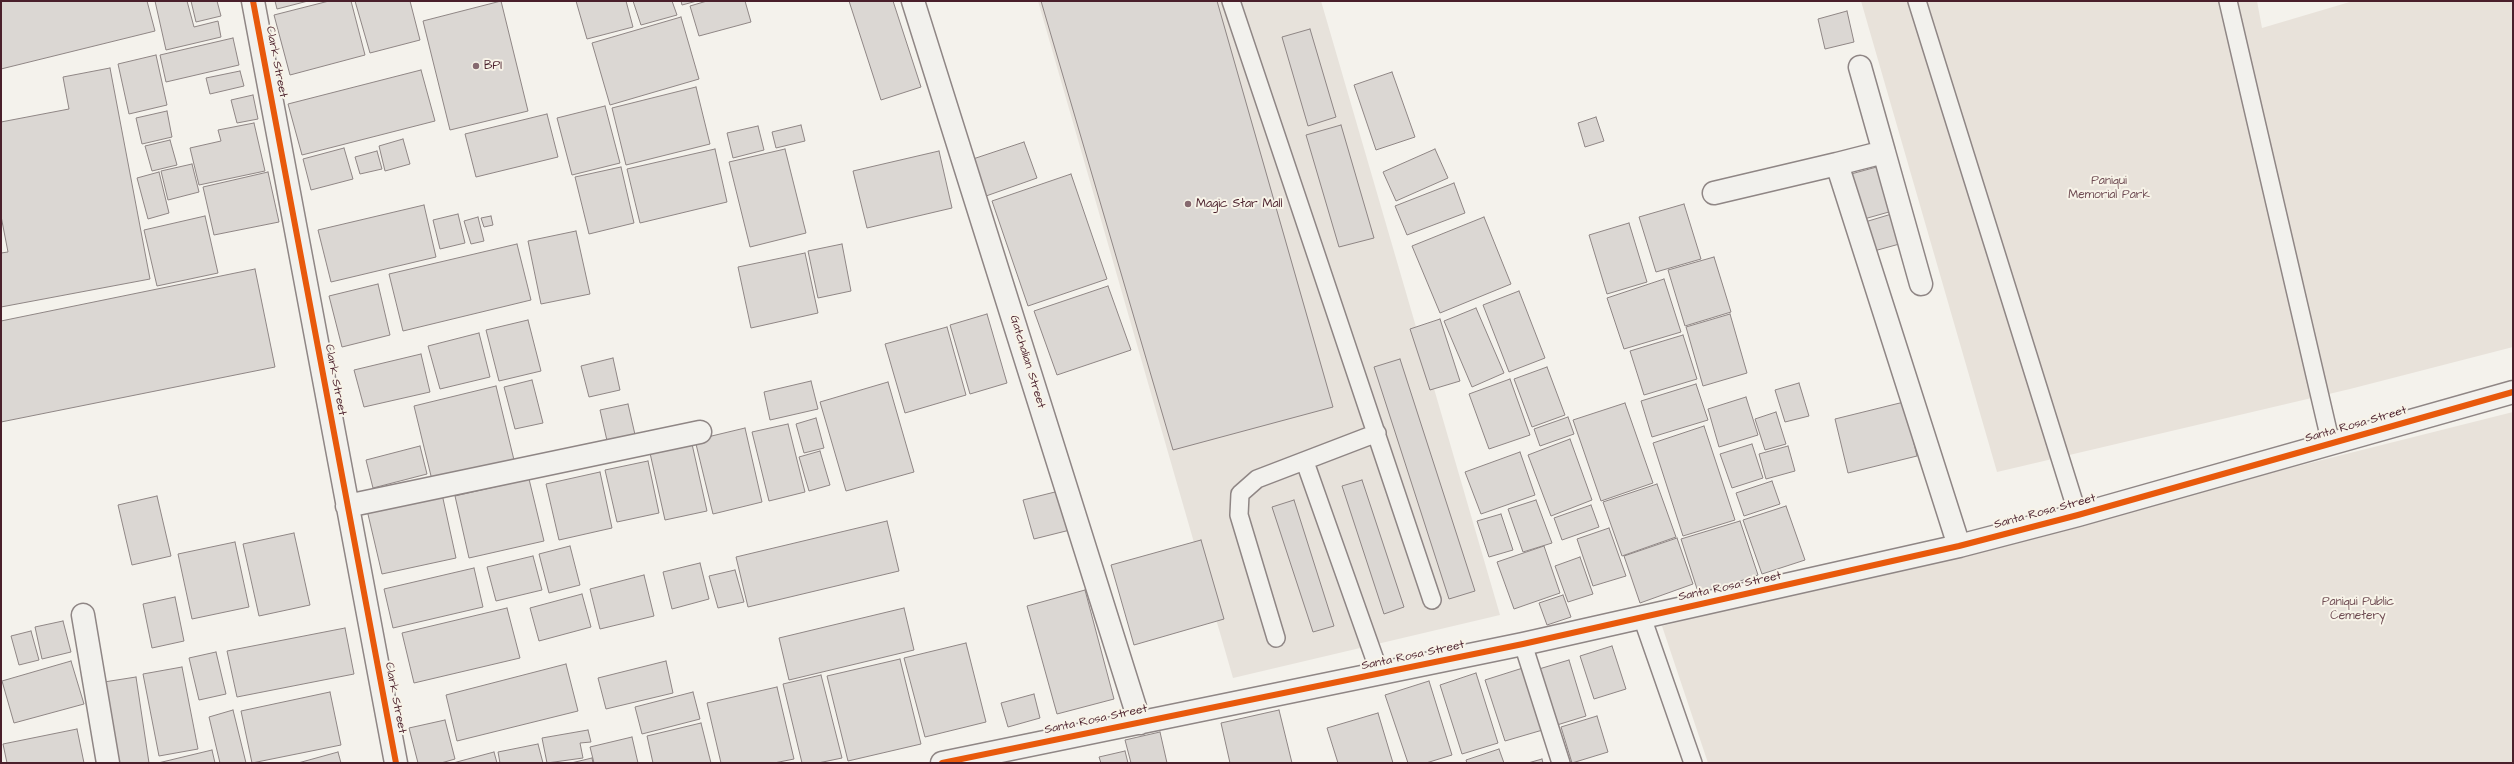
<!DOCTYPE html>
<style>
body{margin:0}
#map{position:relative;width:2514px;height:764px;overflow:hidden;background:#f4f2ec;font-family:"Architects Daughter",sans-serif}
canvas{display:block}
.frame{position:absolute;inset:0;border:2px solid #4a1f2b;pointer-events:none}
</style>
<div id="map">
<canvas width="2514" height="764"></canvas>
<div class="frame"></div>
</div>
<script>
const ctx = document.querySelector('canvas').getContext('2d');
ctx.lineJoin = 'round';
function paint(path, color) {
  ctx.fillStyle = color;
  ctx.fill(path, 'evenodd');
}
function shape(rows) {
  const path = new Path2D();
  for (const r of rows) {
    path.moveTo(r[0], r[1]);
    for (let i = 2; i < r.length; i += 2) path.lineTo(r[i], r[i + 1]);
  }
  return path;
}
function strokePath(path, color, width, dash) {
  ctx.strokeStyle = color;
  ctx.lineWidth = width;
  ctx.lineCap = dash ? 'butt' : 'round';
  ctx.setLineDash(dash || []);
  ctx.stroke(path);
}
function label(font, color, halo, rows, align = 'center') {
  ctx.font = font + ' "Architects Daughter",sans-serif';
  ctx.lineWidth = 4;
  ctx.setLineDash([]);
  ctx.textBaseline = 'middle';
  ctx.strokeStyle = halo;
  ctx.fillStyle = color;
  for (const [text, x, y, turn = 0] of rows) {
    ctx.save();
    ctx.translate(x, y);
    ctx.rotate((+turn || 0) * Math.PI / 180);
    ctx.textAlign = isNaN(turn) ? turn : align;
    if (halo) ctx.strokeText(text, 0, 0);
    ctx.fillText(text, 0, 0);
    ctx.restore();
  }
}
const built = shape([
 [1038,1,1321,1,1500,615,1233,678]
]);
const green = shape([
 [1861,1,2257,1,2262,28,2353,1,2513,1,2513,347,2350,389,1997,472],
 [2513,412,2513,763,1708,763,1662,626]
]);
const building = shape([
 [1,1,147,1,155,31,1,69,1,1],
 [155,1,187,1,194,27,218,21,221,37,166,50,155,1],
 [191,1,217,1,221,16,196,22,191,1],
 [275,1,308,1,277,9,275,1],
 [329,1,351,1,365,55,290,75,274,15,329,1],
 [355,1,410,1,420,40,370,53,355,1],
 [501,1,528,111,450,130,423,21,501,1],
 [576,1,626,1,633,27,587,39,576,1],
 [633,1,672,1,677,15,641,25,633,1],
 [681,1,697,1,682,5,681,1],
 [707,1,745,1,751,22,699,36,690,6,707,1],
 [849,1,893,1,921,87,881,100,849,1],
 [1041,1,1217,1,1333,407,1173,450,1041,1],
 [1847,11,1854,42,1825,49,1818,19,1847,11],
 [681,17,699,79,610,105,592,43,681,17],
 [1310,29,1336,117,1308,126,1282,37,1310,29],
 [233,38,239,65,166,82,160,55,233,38],
 [156,55,167,105,129,114,118,64,156,55],
 [110,68,150,279,1,307,1,253,8,252,1,216,1,122,69,109,63,77,110,68],
 [421,70,435,121,302,155,288,104,421,70],
 [240,71,244,86,210,94,206,78,240,71],
 [1392,72,1415,137,1376,150,1354,85,1392,72],
 [696,87,710,144,626,165,612,108,696,87],
 [253,95,258,119,237,123,231,100,253,95],
 [605,106,620,163,572,175,557,118,605,106],
 [167,111,172,137,142,144,136,118,167,111],
 [547,114,558,157,476,177,465,134,547,114],
 [1596,117,1604,141,1585,147,1578,123,1596,117],
 [254,123,265,171,199,185,190,148,221,141,218,130,254,123],
 [801,125,805,141,776,148,772,132,801,125],
 [1341,125,1374,238,1339,247,1306,135,1341,125],
 [758,126,764,150,733,158,727,133,758,126],
 [403,139,410,164,385,171,379,146,403,139],
 [170,140,177,165,152,171,145,146,170,140],
 [1024,142,1037,178,986,196,973,159,1024,142],
 [344,148,353,179,311,190,303,159,344,148],
 [715,149,727,202,640,223,627,169,715,149],
 [785,149,806,233,750,247,729,162,785,149],
 [1435,149,1448,178,1396,201,1383,172,1435,149],
 [377,151,382,169,360,174,355,157,377,151],
 [939,151,952,208,867,228,853,171,939,151],
 [192,164,199,192,168,200,161,171,192,164],
 [1884,165,1896,210,1864,219,1851,174,1884,165],
 [621,167,634,223,589,234,575,177,621,167],
 [159,172,169,213,148,219,137,178,159,172],
 [268,172,279,222,214,235,203,187,268,172],
 [1071,174,1107,279,1028,306,992,201,1071,174],
 [1454,183,1465,213,1407,235,1395,206,1454,183],
 [1684,204,1701,259,1656,272,1639,217,1684,204],
 [424,205,436,257,331,282,318,230,424,205],
 [1895,213,1903,243,1874,251,1865,222,1895,213],
 [458,214,465,243,440,249,433,220,458,214],
 [205,216,218,273,157,286,144,230,205,216],
 [491,216,493,225,484,227,481,218,491,216],
 [478,217,484,241,471,244,464,221,478,217],
 [1484,217,1511,284,1440,313,1412,246,1484,217],
 [1629,223,1647,282,1607,294,1589,235,1629,223],
 [576,231,590,294,541,304,528,241,576,231],
 [517,244,531,300,403,331,389,274,517,244],
 [842,244,851,291,818,298,808,251,842,244],
 [805,253,818,313,751,328,738,267,805,253],
 [1714,257,1731,312,1685,326,1668,270,1714,257],
 [255,269,275,367,1,422,1,321,255,269],
 [1664,279,1681,332,1624,349,1607,298,1664,279],
 [378,284,390,335,342,347,329,296,378,284],
 [1108,286,1131,350,1057,375,1034,311,1108,286],
 [1519,291,1545,358,1509,372,1483,305,1519,291],
 [1476,308,1504,373,1472,387,1444,321,1476,308],
 [987,314,1007,383,970,394,950,325,987,314],
 [1730,314,1747,373,1703,386,1686,327,1730,314],
 [1440,319,1460,381,1430,390,1410,329,1440,319],
 [528,320,541,371,499,381,486,330,528,320],
 [947,327,966,395,905,413,885,344,947,327],
 [479,333,490,377,440,389,428,346,479,333],
 [1683,335,1697,379,1644,395,1630,351,1683,335],
 [421,354,430,392,364,407,354,370,421,354],
 [613,358,620,390,589,397,581,366,613,358],
 [1400,359,1475,591,1449,599,1374,367,1400,359],
 [1547,367,1565,415,1532,427,1514,379,1547,367],
 [1510,379,1530,435,1489,449,1469,394,1510,379],
 [532,380,543,423,515,429,504,387,532,380],
 [811,381,818,409,770,420,764,392,811,381],
 [888,382,914,472,846,491,820,402,888,382],
 [1799,383,1809,416,1785,422,1775,390,1799,383],
 [1696,384,1708,420,1652,437,1641,401,1696,384],
 [496,386,514,460,432,480,414,406,496,386],
 [1746,397,1758,435,1719,447,1708,409,1746,397],
 [1904,402,1917,456,1848,473,1835,419,1904,402],
 [1625,403,1653,483,1601,501,1573,420,1625,403],
 [628,404,636,439,608,445,600,410,628,404],
 [1776,412,1786,444,1765,450,1755,419,1776,412],
 [1568,417,1574,434,1540,446,1534,429,1568,417],
 [816,418,824,448,804,453,796,424,816,418],
 [788,424,805,492,769,501,752,432,788,424],
 [1704,426,1735,520,1683,536,1653,443,1704,426],
 [745,428,762,502,713,514,695,440,745,428],
 [1570,439,1592,500,1551,516,1528,455,1570,439],
 [692,444,707,511,665,520,650,453,692,444],
 [1752,444,1763,478,1732,488,1720,454,1752,444],
 [420,446,427,474,373,488,366,460,420,446],
 [1788,446,1795,471,1766,479,1759,454,1788,446],
 [820,451,830,485,809,491,799,457,820,451],
 [1520,452,1535,495,1481,514,1465,472,1520,452],
 [648,461,659,513,617,522,605,470,648,461],
 [600,472,612,528,559,540,546,484,600,472],
 [529,479,544,541,469,558,455,496,529,479],
 [1362,480,1404,607,1384,614,1342,486,1362,480],
 [1772,481,1780,504,1744,516,1736,493,1772,481],
 [1657,484,1676,537,1622,556,1603,502,1657,484],
 [1059,491,1070,530,1034,539,1023,500,1059,491],
 [442,494,456,558,382,574,367,510,442,494],
 [157,496,171,556,132,565,118,505,157,496],
 [1294,500,1334,626,1313,632,1272,507,1294,500],
 [1536,500,1552,543,1523,552,1508,509,1536,500],
 [1591,505,1599,527,1562,540,1554,518,1591,505],
 [1786,506,1805,560,1762,574,1743,520,1786,506],
 [1501,514,1513,550,1489,557,1477,521,1501,514],
 [887,521,899,571,748,607,736,557,887,521],
 [1740,521,1758,575,1699,595,1681,539,1740,521],
 [1609,528,1626,576,1593,586,1577,539,1609,528],
 [294,533,310,605,259,616,243,544,294,533],
 [1677,538,1693,584,1640,603,1624,556,1677,538],
 [1201,540,1224,619,1134,645,1111,565,1201,540],
 [235,542,249,607,192,619,178,554,235,542],
 [570,546,580,585,549,593,539,554,570,546],
 [1544,546,1560,593,1514,609,1497,562,1544,546],
 [533,556,542,590,496,601,487,567,533,556],
 [1580,557,1593,594,1568,602,1555,566,1580,557],
 [700,563,709,599,672,609,663,572,700,563],
 [474,568,483,607,393,628,384,589,474,568],
 [735,570,744,602,718,608,709,576,735,570],
 [644,575,654,616,600,629,590,589,644,575],
 [1085,590,1114,699,1057,714,1027,606,1085,590],
 [582,594,591,627,539,641,530,608,582,594],
 [1563,595,1571,617,1547,625,1539,603,1563,595],
 [175,597,184,641,152,648,143,604,175,597],
 [507,608,520,658,414,683,402,633,507,608],
 [904,608,914,650,789,680,779,638,904,608],
 [63,621,71,652,42,659,35,627,63,621],
 [345,628,354,674,237,697,227,651,345,628],
 [31,631,39,660,19,665,11,636,31,631],
 [966,643,986,722,925,737,904,658,966,643],
 [1612,646,1626,689,1594,699,1580,656,1612,646],
 [216,652,226,694,199,700,189,658,216,652],
 [900,659,921,744,848,761,827,676,900,659],
 [1569,660,1586,716,1557,725,1539,669,1569,660],
 [71,661,84,704,14,723,2,681,71,661],
 [666,661,673,693,606,709,598,678,666,661],
 [566,664,578,711,457,741,446,695,566,664],
 [182,667,198,749,159,756,143,674,182,667],
 [1526,667,1546,729,1505,741,1485,680,1526,667],
 [1476,673,1498,743,1462,754,1440,685,1476,673],
 [821,675,842,758,818,763,802,763,783,684,821,675],
 [136,677,149,763,117,763,104,682,136,677],
 [1429,681,1452,755,1426,763,1408,763,1385,695,1429,681],
 [777,687,794,759,774,763,721,763,707,703,777,687],
 [330,692,341,745,252,763,241,711,330,692],
 [693,692,700,719,642,734,635,707,693,692],
 [1034,694,1040,718,1008,727,1001,703,1034,694],
 [233,710,246,763,220,763,209,717,233,710],
 [1279,710,1292,763,1230,763,1221,723,1279,710],
 [1378,713,1393,763,1338,763,1327,728,1378,713],
 [1597,716,1608,752,1572,763,1561,727,1597,716],
 [445,720,455,759,441,763,418,763,409,728,445,720],
 [701,723,711,763,653,763,647,736,701,723],
 [77,729,84,763,7,763,3,744,77,729],
 [588,730,591,742,580,743,583,758,547,763,542,738,588,730],
 [1160,732,1167,763,1131,763,1125,740,1160,732],
 [632,737,638,763,594,763,590,747,632,737],
 [538,744,543,763,500,763,498,752,538,744],
 [1499,749,1504,763,1467,763,1466,760,1499,749],
 [212,750,215,763,158,763,212,750],
 [1125,751,1128,763,1101,763,1099,757,1125,751],
 [338,752,341,763,298,763,338,752],
 [494,752,497,763,453,763,494,752],
 [592,758,593,763,571,763,592,758],
 [1542,759,1543,763,1528,763,1542,759]
]);
const lane = shape([
 [1231,1,1432,600],
 [1917,1,2078,515],
 [2228,1,2331,444],
 [1305,462,1380,674],
 [1642,617,1693,763],
 [1276,638,1239,515,1240,494,1257,479,1377,433],
 [1523,644,1561,763]
]);
const street = shape([
 [253,1,396,763],
 [913,1,1140,723],
 [1884,152,1921,284],
 [1837,164,1884,152,1860,67],
 [1714,193,1837,164,1959,546],
 [347,506,700,432],
 [83,615,108,763],
 [942,763,1523,644,1959,546,2078,515,2513,392]
]);
const cycleway = shape([
 [253,1,396,763],
 [942,763,1523,644,1959,546,2078,515,2513,392]
]);
const markers = [
 [476,66,4,"#86696f"],
 [1188,204,4,"#86696f"]
];
const streetNames = [
 ["Clark Street",276,62,79],
 ["Gatchalian Street",1027,362,73],
 ["Clark Street",335,380,79],
 ["Santa Rosa Street",2356,425,-16],
 ["Santa Rosa Street",2045,512,-15],
 ["Santa Rosa Street",1730,587,-12],
 ["Santa Rosa Street",1413,656,-12],
 ["Clark Street",395,698,79],
 ["Santa Rosa Street",1096,720,-12]
];
const poiNames = [
 ["BPI",484,66],
 ["Magic Star Mall",1196,204]
];
const parkNames = [
 ["Paniqui",2109,181],
 ["Memorial Park",2109,195],
 ["Paniqui Public",2358,602],
 ["Cemetery",2358,616]
];
paint(built, '#e7e2db');
paint(green, '#e8e2da');
paint(building, '#dbd7d3');
strokePath(building, '#8f8685', 1);
strokePath(lane, '#8f8685', 20);
strokePath(street, '#8f8685', 25);
strokePath(lane, '#f2f1ed', 17);
strokePath(street, '#f2f1ed', 22);
strokePath(cycleway, '#e8590c', 6);
for (const [x, y, r, color] of markers) {
  const dot = new Path2D();
  dot.arc(x, y, r, 0, 2 * Math.PI);
  ctx.fillStyle = color;
  ctx.fill(dot);
  strokePath(dot, '#f7f3e8', 1.5);
}
label('12px', '#4a1f2b', '#f7f3e8', streetNames);
label('12px', '#4a1f2b', '#f7f3e8', poiNames, 'left');
label('12px', '#6f4c53', '#f7f3e8', parkNames);
</script>
